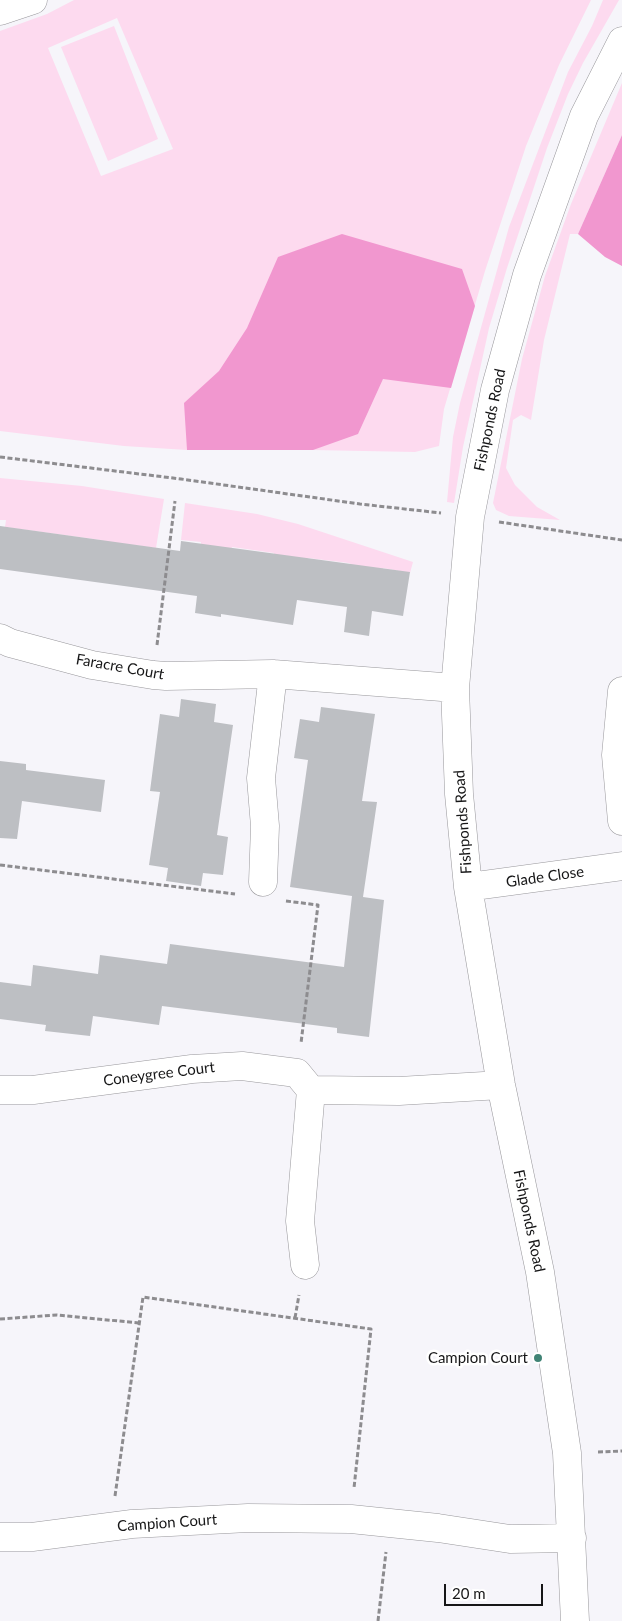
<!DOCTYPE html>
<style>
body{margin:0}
#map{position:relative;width:622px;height:1621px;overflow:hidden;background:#f6f5fa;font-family:Lato,sans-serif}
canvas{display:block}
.scale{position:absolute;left:444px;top:1584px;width:99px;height:22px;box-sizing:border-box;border:2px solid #161617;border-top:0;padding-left:6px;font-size:15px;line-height:18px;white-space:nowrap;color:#161617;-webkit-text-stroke:4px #fff;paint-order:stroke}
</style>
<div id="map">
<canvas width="622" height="1621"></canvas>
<div class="scale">20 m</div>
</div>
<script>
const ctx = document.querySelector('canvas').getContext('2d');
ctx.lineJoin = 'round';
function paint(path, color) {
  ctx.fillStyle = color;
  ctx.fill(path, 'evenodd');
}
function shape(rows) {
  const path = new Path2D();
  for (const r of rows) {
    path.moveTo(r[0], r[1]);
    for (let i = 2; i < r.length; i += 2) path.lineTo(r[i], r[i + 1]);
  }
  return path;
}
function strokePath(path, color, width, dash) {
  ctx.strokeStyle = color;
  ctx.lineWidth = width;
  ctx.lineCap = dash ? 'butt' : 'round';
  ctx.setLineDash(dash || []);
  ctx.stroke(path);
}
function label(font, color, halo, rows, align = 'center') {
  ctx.font = font + ' Lato,sans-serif';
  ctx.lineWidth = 5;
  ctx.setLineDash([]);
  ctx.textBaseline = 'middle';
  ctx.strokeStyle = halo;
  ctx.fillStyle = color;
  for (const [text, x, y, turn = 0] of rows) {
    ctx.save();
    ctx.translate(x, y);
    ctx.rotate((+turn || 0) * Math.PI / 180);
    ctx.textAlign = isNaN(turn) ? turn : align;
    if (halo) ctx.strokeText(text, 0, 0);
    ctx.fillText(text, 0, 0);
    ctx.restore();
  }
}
const green = shape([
 [74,0,591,0,559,65,526,146,485,271,444,409,439,446,415,452,313,450,187,450,124,446,0,431,0,31,47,14],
 [117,18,173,149,101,176,48,48],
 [603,0,619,0,583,63,568,94,547,148,507,268,489,328,463,447,454,503,447,502,453,437,460,403,509,227,568,72,592,26],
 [114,26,158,139,108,161,61,47],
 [622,83,622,135,578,234,570,234,544,340,531,420,521,415,513,420,506,468,515,485,537,507,560,520,509,516,496,510,493,503,522,359,545,276,571,204],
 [0,478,82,486,164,499,156,548,135,545,133,559,101,540,5,527,6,520,0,520],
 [185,503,257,514,298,524,413,562,410,573,383,568,381,582,349,563,308,558,306,571,272,567,274,553,232,547,230,560,200,556,201,542,181,540]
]);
const forest = shape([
 [622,135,622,266,605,257,578,234],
 [342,234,462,269,475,306,451,388,383,379,358,434,313,450,187,450,184,403,219,371,247,328,278,257]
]);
const building = shape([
 [0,526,180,551,181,541,410,572,403,616,372,611,369,636,344,632,347,607,297,600,293,625,221,614,221,617,195,613,197,596,0,569],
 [181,699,216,704,214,722,233,725,217,835,228,837,223,875,203,873,201,886,166,881,168,868,149,865,160,792,150,791,160,714,179,717],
 [321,707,375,714,362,801,377,802,363,897,384,900,369,1037,337,1033,337,1028,162,1006,159,1025,93,1016,90,1036,45,1031,46,1025,0,1019,0,982,31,986,33,965,98,974,100,955,167,964,170,944,344,967,352,896,290,887,308,760,294,758,300,719,319,722],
 [0,761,26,764,26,770,105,780,101,812,22,801,17,839,0,838]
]);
const path = shape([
 [0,457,181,479,360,504,441,513],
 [499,522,622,540],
 [157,645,175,501],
 [0,865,235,894],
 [286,901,318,905,301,1043],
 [295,1318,299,1295],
 [0,1319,57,1315,139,1323],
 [598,1452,622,1451],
 [115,1496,143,1297,371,1329,354,1488],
 [378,1621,386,1552]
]);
const minor = shape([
 [0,11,33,0],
 [0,638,10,643,92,665,153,675,166,676,273,674,455,688],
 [622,691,616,755,622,821],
 [263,882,265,826,261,778,273,674],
 [468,887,622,866],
 [0,1090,33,1090,192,1069,242,1066,297,1073,311,1090,399,1091,501,1085],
 [305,1265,300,1221,311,1090],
 [0,1537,32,1537,132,1524,248,1518,351,1519,438,1528,510,1539,572,1538],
 [575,1621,567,1453,540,1272,501,1085,468,887,459,794,455,688,470,517,495,390,527,275,584,116,622,41]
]);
const markers = [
 [538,1358,5,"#408375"]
];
const streetNames = [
 ["Fishponds Road",490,420,-78],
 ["Faracre Court",120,667,10],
 ["Fishponds Road",463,822,-94],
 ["Glade Close",545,877,-8],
 ["Coneygree Court",159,1074,-7],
 ["Fishponds Road",529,1221,78],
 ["Campion Court",167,1523,-4]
];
const poiNames = [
 ["Campion Court",528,1358]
];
paint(green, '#fddaef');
paint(forest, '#f197cf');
paint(building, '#bdbfc3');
strokePath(minor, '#98979b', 29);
strokePath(path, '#8d8c8f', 3, [5, 2.5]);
strokePath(minor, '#fff', 28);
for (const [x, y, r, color] of markers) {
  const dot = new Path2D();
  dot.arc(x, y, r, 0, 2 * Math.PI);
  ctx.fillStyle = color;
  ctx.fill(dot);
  strokePath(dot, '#fff', 2);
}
label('15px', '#161617', '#fff', streetNames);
label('15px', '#161617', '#fff', poiNames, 'right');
</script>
